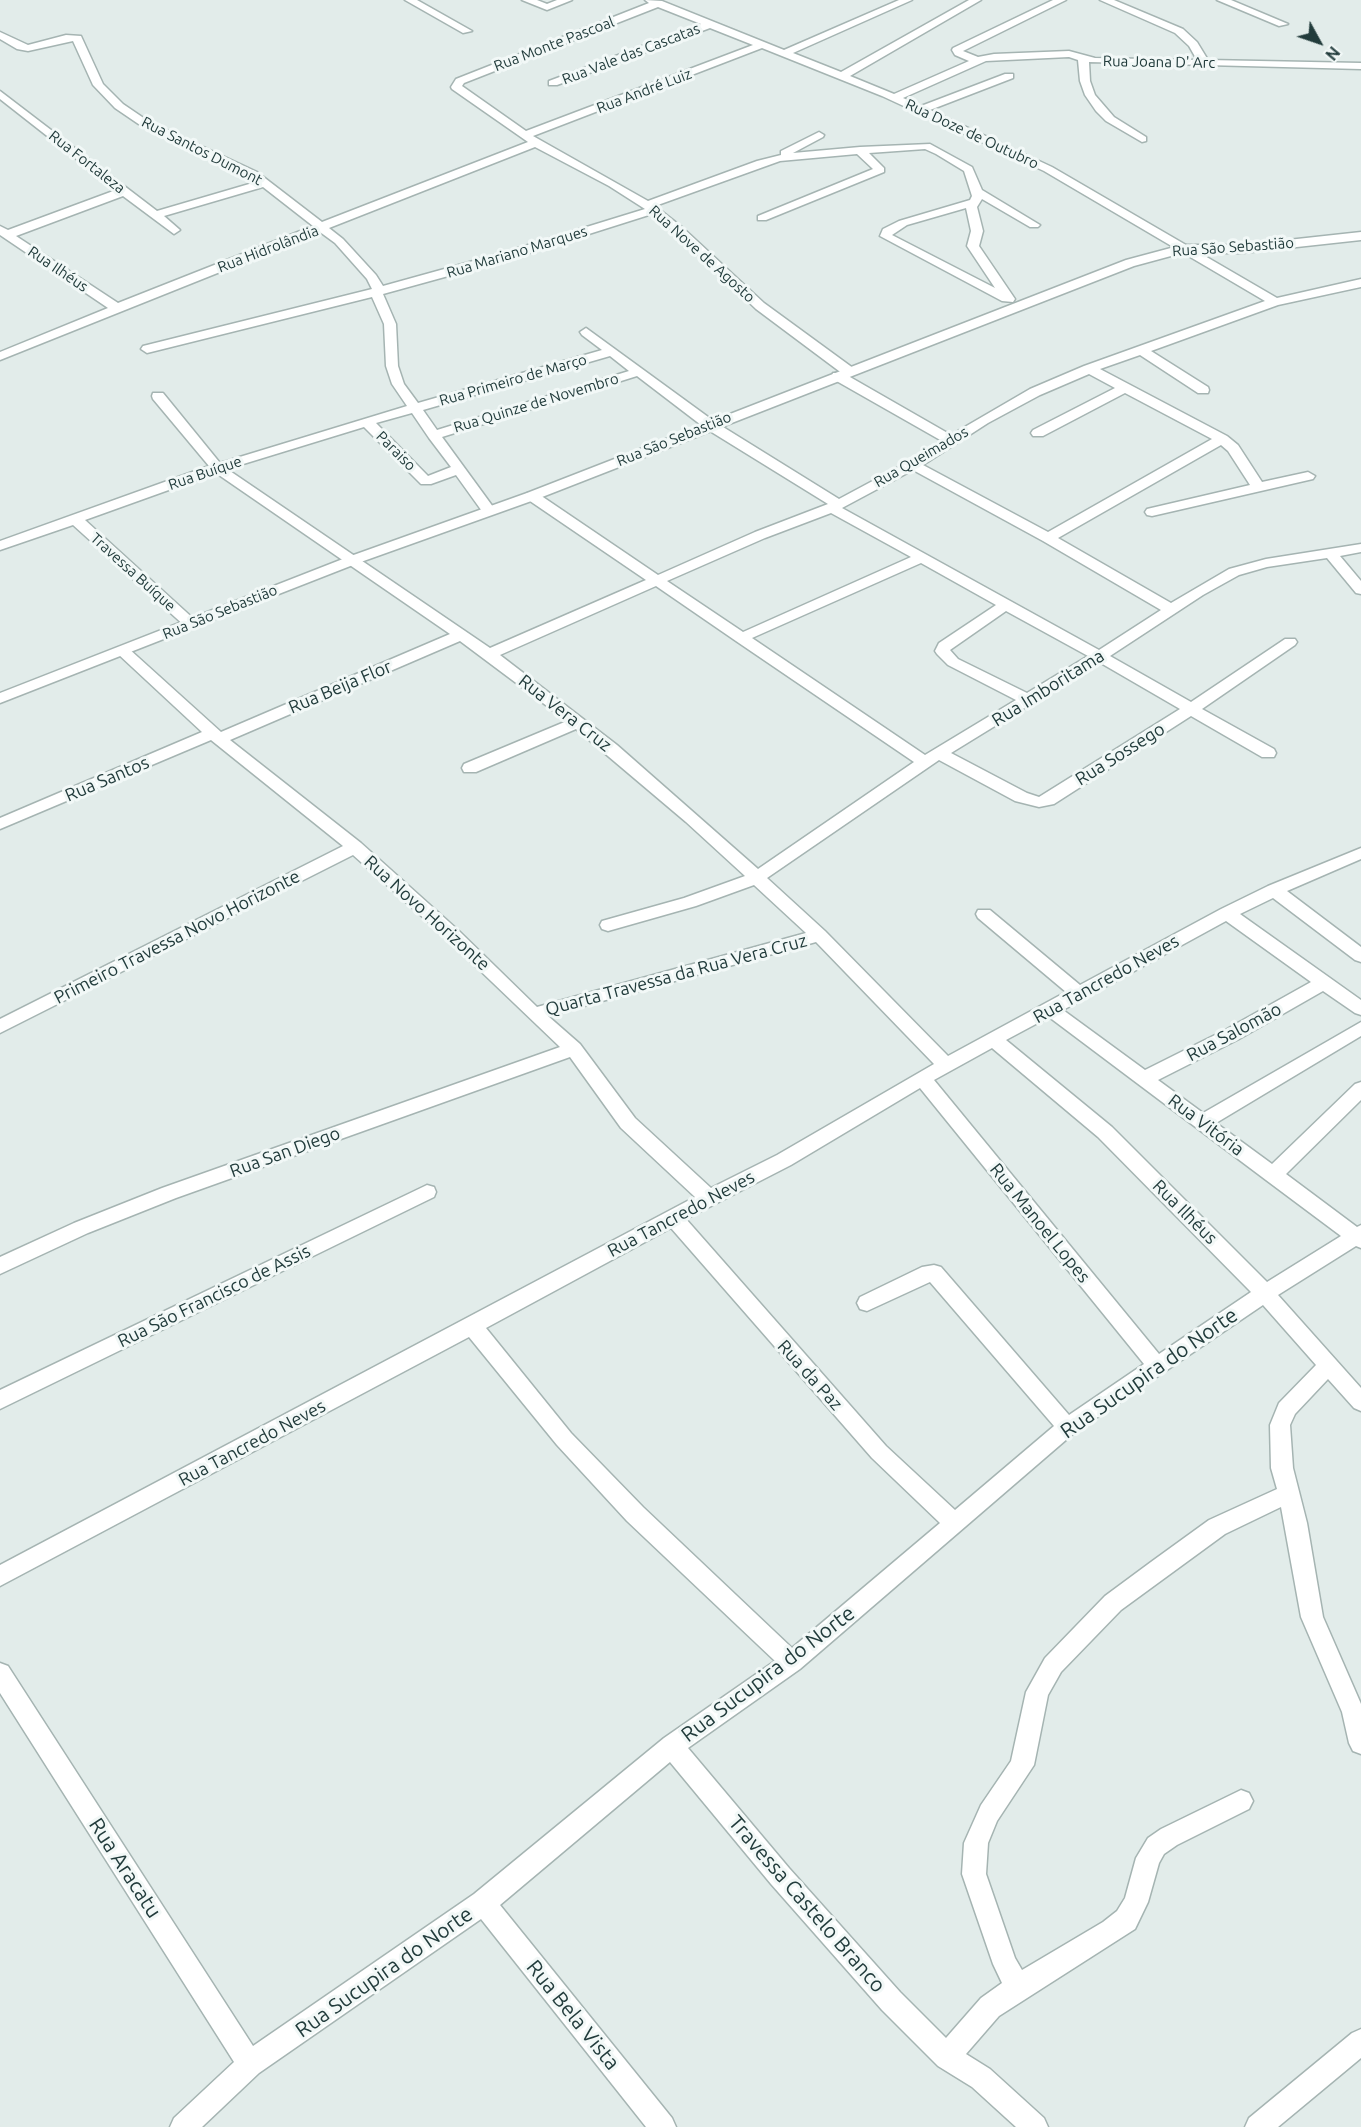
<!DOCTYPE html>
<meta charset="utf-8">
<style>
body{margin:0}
#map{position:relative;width:1361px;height:2127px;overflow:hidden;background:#e2ecea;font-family:Ubuntu,sans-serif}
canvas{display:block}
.north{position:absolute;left:1289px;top:12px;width:60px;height:60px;-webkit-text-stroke:4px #f2f8f7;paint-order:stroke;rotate:130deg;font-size:16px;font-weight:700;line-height:24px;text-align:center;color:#223c3c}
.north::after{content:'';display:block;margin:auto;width:21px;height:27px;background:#223c3c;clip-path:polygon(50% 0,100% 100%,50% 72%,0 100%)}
</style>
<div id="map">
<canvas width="1361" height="2127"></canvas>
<div class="north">N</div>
</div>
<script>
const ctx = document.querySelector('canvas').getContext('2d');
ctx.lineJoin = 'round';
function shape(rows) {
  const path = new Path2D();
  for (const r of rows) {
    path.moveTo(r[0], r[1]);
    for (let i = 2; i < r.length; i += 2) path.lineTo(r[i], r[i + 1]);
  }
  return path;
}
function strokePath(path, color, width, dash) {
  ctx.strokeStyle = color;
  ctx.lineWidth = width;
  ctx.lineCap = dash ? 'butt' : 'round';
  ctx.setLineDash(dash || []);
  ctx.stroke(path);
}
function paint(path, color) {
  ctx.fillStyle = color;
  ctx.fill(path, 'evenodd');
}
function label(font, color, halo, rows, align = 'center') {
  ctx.font = font + ' Ubuntu,sans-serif';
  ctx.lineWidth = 6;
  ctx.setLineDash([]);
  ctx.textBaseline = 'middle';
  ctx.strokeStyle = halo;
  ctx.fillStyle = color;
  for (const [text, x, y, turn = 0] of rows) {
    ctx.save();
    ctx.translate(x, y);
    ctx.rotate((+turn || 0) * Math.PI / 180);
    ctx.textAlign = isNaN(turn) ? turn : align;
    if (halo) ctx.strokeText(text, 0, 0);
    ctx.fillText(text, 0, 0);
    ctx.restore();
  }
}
const minor = shape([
 [405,0,417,0,472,31,463,33,405,0],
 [522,0,537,0,547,4,557,0,572,0,547,10,522,0],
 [645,0,662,1,784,50,899,0,912,0,793,53,841,72,969,0,981,0,850,76,894,94,969,61,955,55,952,50,953,48,1053,0,1066,0,963,51,978,57,994,54,1069,51,1095,58,1197,60,1189,46,1175,33,1100,0,1114,0,1183,29,1197,42,1208,60,1361,63,1361,69,1089,62,1090,81,1095,95,1114,117,1146,137,1146,141,1142,142,1106,121,1096,111,1085,95,1080,81,1078,60,1069,57,986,61,903,98,921,106,1005,74,1013,74,1013,78,930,110,1052,167,1277,298,1361,279,1361,287,1278,305,1151,351,1208,387,1209,390,1208,393,1198,393,1140,355,1100,369,1227,436,1238,445,1262,482,1308,472,1315,476,1313,479,1152,516,1147,515,1145,512,1147,509,1250,485,1228,451,1221,445,1058,538,1171,603,1229,569,1266,559,1361,544,1361,552,1340,556,1361,581,1361,594,1356,593,1327,558,1267,567,1239,575,1203,595,1110,656,1191,702,1285,639,1295,639,1297,642,1295,645,1202,709,1274,749,1276,753,1274,757,1262,757,1191,716,1054,804,1039,807,1015,801,939,760,767,878,825,931,948,1056,1066,992,978,918,976,914,978,910,990,910,1080,985,1221,909,1268,886,1361,848,1361,859,1287,891,1361,947,1361,962,1355,960,1273,898,1240,914,1361,1000,1361,1015,1355,1013,1323,991,1239,1039,1158,1080,1203,1113,1361,1022,1361,1036,1216,1123,1272,1164,1355,1084,1361,1082,1361,1100,1286,1174,1357,1227,1361,1225,1361,1248,1356,1246,1278,1295,1361,1388,1361,1411,1354,1408,1328,1379,1295,1414,1290,1425,1293,1468,1307,1523,1323,1617,1361,1704,1361,1754,1353,1751,1349,1743,1342,1712,1301,1617,1281,1507,1225,1534,1121,1610,1061,1672,1048,1695,1034,1765,997,1821,988,1843,986,1874,1015,1958,1022,1970,1103,1922,1117,1911,1125,1898,1136,1858,1148,1838,1161,1829,1241,1790,1249,1793,1253,1801,1249,1809,1177,1845,1164,1854,1159,1863,1148,1902,1135,1929,999,2016,966,2054,990,2069,1044,2118,1048,2127,1016,2127,972,2087,938,2066,882,2010,771,1884,670,1762,500,1905,672,2118,676,2127,646,2127,481,1919,259,2073,202,2127,170,2127,174,2118,234,2062,0,1693,0,1663,8,1666,253,2046,474,1894,664,1738,775,1661,627,1521,557,1445,469,1337,0,1586,0,1565,695,1197,621,1128,570,1057,176,1198,88,1233,0,1274,0,1257,74,1223,162,1188,560,1047,446,938,353,855,0,1033,0,1019,343,846,211,740,0,829,0,818,202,732,118,654,116,651,118,648,128,648,221,732,450,634,216,473,85,520,196,621,198,624,196,627,186,627,73,525,0,550,0,541,209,466,153,399,152,396,153,393,163,393,220,463,407,406,392,384,386,366,384,324,372,297,147,353,141,349,143,346,372,289,367,279,335,243,320,232,0,360,0,352,108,308,3,237,0,235,0,226,8,230,116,190,0,99,0,91,157,211,256,182,249,176,140,125,115,108,93,85,73,41,28,51,17,49,0,39,0,32,28,45,66,35,81,36,103,84,123,104,148,121,257,172,322,222,528,142,452,89,451,87,456,79,649,3,645,0],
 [658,7,701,24,549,81,549,85,557,85,710,28,753,45,526,131,462,86,464,83,658,7],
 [762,48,882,96,1044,171,1265,301,1084,366,1030,389,951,435,843,373,833,373,832,376,833,379,942,441,908,462,839,499,715,422,586,328,580,332,582,335,602,350,418,403,404,384,398,366,396,324,383,294,510,259,652,214,675,232,756,309,843,374,853,374,854,371,853,368,764,303,683,228,655,206,780,161,857,154,873,169,758,216,758,220,766,220,884,172,884,168,869,153,925,149,936,154,964,171,972,196,970,200,899,221,883,229,880,236,1002,301,1013,302,1015,299,979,246,983,231,977,207,982,199,1030,227,1038,227,1040,225,982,190,972,167,930,144,860,147,793,153,823,137,824,135,819,132,781,151,781,155,757,161,648,201,533,136,762,48],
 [535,147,609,186,645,209,502,253,383,286,376,275,343,239,329,228,535,147],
 [263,187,313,226,118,303,16,236,123,196,174,234,180,230,164,216,263,187],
 [966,208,971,231,967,246,995,288,892,235,907,225,966,208],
 [610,356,629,371,437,430,423,410,610,356],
 [1089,374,1115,388,1033,430,1031,433,1033,436,1043,436,1125,393,1212,439,1048,532,923,465,988,423,1040,395,1089,374],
 [637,376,705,428,828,504,755,532,658,575,537,493,527,493,525,496,527,499,646,580,490,648,227,469,364,427,421,484,431,484,456,475,484,514,489,515,496,511,442,437,637,376],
 [412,413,429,438,451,467,428,476,376,423,412,413],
 [913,470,1043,541,1161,610,1099,650,842,508,913,470],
 [831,513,911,557,743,632,667,581,765,538,831,513],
 [921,563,996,605,939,643,935,651,937,654,948,665,1016,700,925,755,752,638,921,563],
 [656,586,736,641,914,762,758,869,617,745,500,655,656,586],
 [1006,611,1088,656,1027,693,958,659,950,650,1006,611],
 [460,641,567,721,464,764,462,768,464,772,476,772,576,729,686,822,745,876,684,898,602,921,600,925,602,929,608,931,696,906,754,885,806,933,537,1007,458,930,361,843,230,740,460,641],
 [1099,662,1180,709,1039,797,1027,793,951,753,1099,662],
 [1226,921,1311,982,1227,1029,1145,1070,1063,1010,1226,921],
 [816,942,934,1064,777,1155,711,1188,635,1118,580,1044,548,1016,816,942],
 [1049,1017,1266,1180,1341,1236,1267,1282,1112,1127,1006,1040,1049,1017],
 [992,1048,1098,1137,1251,1292,1159,1354,934,1080,992,1048],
 [920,1088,1144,1364,1069,1415,941,1267,934,1265,922,1267,860,1297,857,1303,860,1309,867,1311,930,1282,1054,1426,955,1510,886,1446,686,1219,791,1165,920,1088],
 [671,1228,872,1458,940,1523,792,1648,643,1507,571,1433,486,1328,671,1228],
 [1263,1305,1316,1365,1279,1403,1270,1425,1271,1468,1277,1489,1209,1520,1151,1562,1105,1596,1045,1658,1026,1692,1011,1761,981,1805,964,1843,962,1874,993,1964,1002,1983,981,1998,946,2038,900,1992,789,1868,688,1748,800,1669,1074,1433,1263,1305],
 [1217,0,1231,0,1288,24,1279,26,1217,0],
 [427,1185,434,1187,436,1192,434,1197,0,1409,0,1390,427,1185],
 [1361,2029,1361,2058,1278,2127,1245,2127,1249,2118,1352,2033,1361,2029]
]);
const tertiary = shape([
 [1361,232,1361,240,1242,253,1182,253,1134,266,537,499,358,563,0,703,0,693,348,557,527,493,1126,260,1182,245,1242,245,1361,232]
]);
const farStreetnames = [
 ["Rua Monte Pascoal",554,44,-21],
 ["Rua Vale das Cascatas",631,54,-21],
 ["Rua Joana D' Arc",1159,62,1],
 ["Rua André Luiz",644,91,-21],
 ["Rua Doze de Outubro",972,134,25],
 ["Rua Santos Dumont",202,151,27],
 ["Rua Fortaleza",87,162,38],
 ["Rua São Sebastião",1233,247,-4],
 ["Rua Hidrolândia",268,249,-21],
 ["Rua Mariano Marques",517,252,-17],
 ["Rua Nove de Agosto",702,254,42],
 ["Rua Ilhéus",58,269,34],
 ["Rua Primeiro de Março",513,380,-16],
 ["Rua Quinze de Novembro",536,403,-17],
 ["Rua São Sebastião",674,439,-22],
 ["Paraiso",396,451,45],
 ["Rua Queimados",921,457,-30],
 ["Rua Buíque",205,473,-19],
 ["Travessa Buíque",133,572,42],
 ["Rua São Sebastião",220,612,-22]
];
const streetNames = [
 ["Rua Beija Flor",340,687,-23],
 ["Rua Imboritama",1048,688,-32],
 ["Rua Vera Cruz",565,713,38],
 ["Rua Sossego",1120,754,-32],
 ["Rua Santos",107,779,-23],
 ["Rua Novo Horizonte",427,913,42],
 ["Primeiro Travessa Novo Horizonte",177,937,-27],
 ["Quarta Travessa da Rua Vera Cruz",676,975,-15],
 ["Rua Tancredo Neves",1106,979,-29],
 ["Rua Salomão",1234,1032,-28],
 ["Rua Vitória",1206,1125,37],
 ["Rua San Diego",285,1152,-20],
 ["Rua Ilhéus",1185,1212,45],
 ["Rua Tancredo Neves",681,1214,-28],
 ["Rua Manoel Lopes",1040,1223,51],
 ["Rua São Francisco de Assis",214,1296,-26],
 ["Rua da Paz",810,1375,48],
 ["Rua Tancredo Neves",252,1443,-28]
];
const nearStreetnames = [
 ["Rua Sucupira do Norte",1149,1373,-35],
 ["Rua Sucupira do Norte",768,1674,-37],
 ["Rua Aracatu",125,1868,57],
 ["Travessa Castelo Branco",807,1904,49],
 ["Rua Sucupira do Norte",384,1972,-35],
 ["Rua Bela Vista",573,2015,51]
];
strokePath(minor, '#a5b4b2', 3);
strokePath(tertiary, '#a5b4b2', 3);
paint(minor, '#fff');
paint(tertiary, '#fff');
label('15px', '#223c3c', '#f2f8f7', farStreetnames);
label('18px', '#223c3c', '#f2f8f7', streetNames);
label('21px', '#223c3c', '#f2f8f7', nearStreetnames);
</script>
